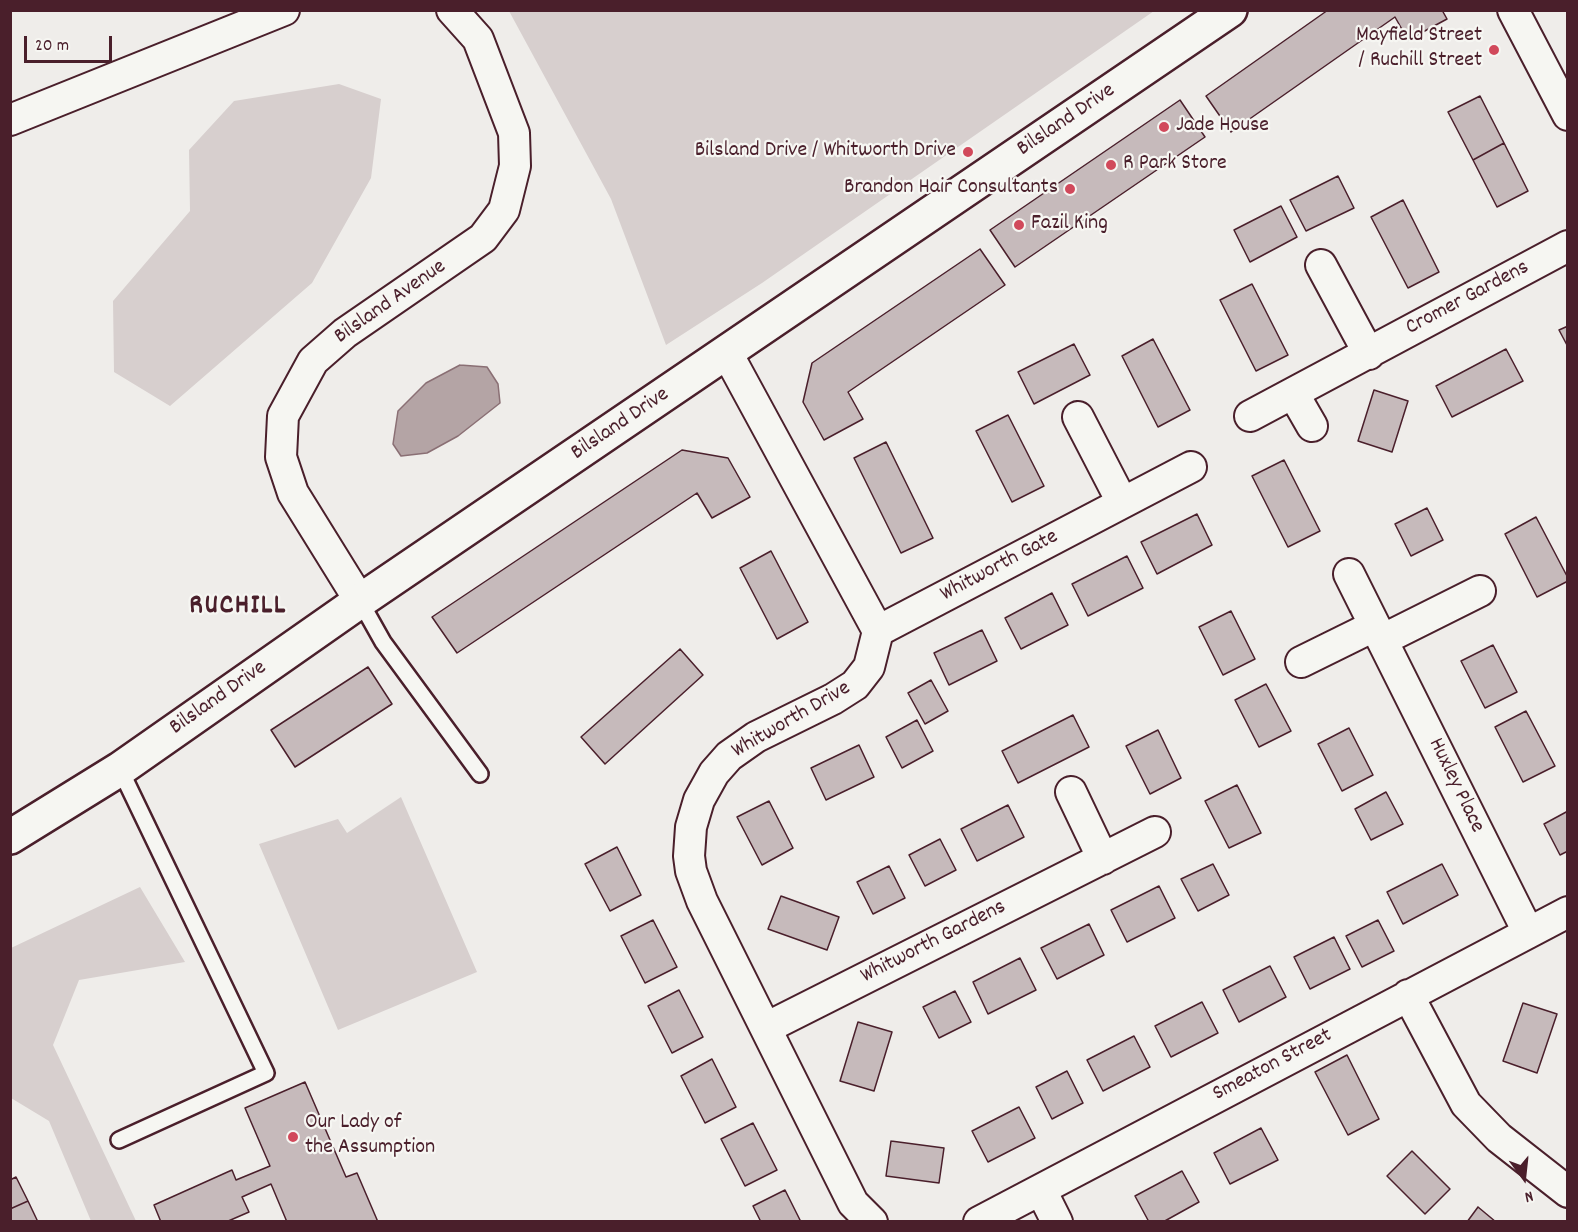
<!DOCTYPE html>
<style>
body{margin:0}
#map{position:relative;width:1578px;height:1232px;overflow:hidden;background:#efedea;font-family:Dekko,sans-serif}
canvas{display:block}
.frame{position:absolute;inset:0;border:12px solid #4a1f2b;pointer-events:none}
.north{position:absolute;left:1494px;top:1148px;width:60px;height:60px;-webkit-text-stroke:4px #f6f6f2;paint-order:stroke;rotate:165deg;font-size:16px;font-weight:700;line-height:24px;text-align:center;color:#4a1f2b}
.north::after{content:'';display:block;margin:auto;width:21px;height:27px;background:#4a1f2b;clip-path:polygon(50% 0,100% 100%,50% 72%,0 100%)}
.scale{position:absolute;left:24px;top:36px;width:88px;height:27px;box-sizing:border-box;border:3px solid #4a1f2b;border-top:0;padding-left:8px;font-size:18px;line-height:21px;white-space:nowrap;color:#4a1f2b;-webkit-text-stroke:4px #f6f6f2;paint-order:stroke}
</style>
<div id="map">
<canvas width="1578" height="1232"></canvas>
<div class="frame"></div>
<div class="north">N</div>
<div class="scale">20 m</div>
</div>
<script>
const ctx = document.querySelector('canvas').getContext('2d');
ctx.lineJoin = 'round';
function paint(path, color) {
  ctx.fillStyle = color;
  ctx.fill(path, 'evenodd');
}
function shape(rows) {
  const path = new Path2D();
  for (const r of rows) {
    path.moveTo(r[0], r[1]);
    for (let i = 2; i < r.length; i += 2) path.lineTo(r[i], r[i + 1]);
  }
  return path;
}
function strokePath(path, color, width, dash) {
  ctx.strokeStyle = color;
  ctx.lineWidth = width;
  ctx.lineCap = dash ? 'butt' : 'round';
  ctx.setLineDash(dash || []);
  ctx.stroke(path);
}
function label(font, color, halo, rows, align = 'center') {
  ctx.font = font + ' Dekko,sans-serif';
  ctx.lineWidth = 4.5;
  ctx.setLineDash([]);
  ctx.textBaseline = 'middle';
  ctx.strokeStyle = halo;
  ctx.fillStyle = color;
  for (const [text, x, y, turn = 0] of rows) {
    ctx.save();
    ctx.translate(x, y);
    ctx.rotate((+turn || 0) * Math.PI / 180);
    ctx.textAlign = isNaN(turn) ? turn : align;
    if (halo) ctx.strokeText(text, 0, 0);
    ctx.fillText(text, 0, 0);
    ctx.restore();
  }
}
const green = shape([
 [509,11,1154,11,762,283,666,345,611,199],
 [339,84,381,99,371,178,312,283,170,406,114,372,113,301,190,211,189,150,234,101],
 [401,797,477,972,338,1030,259,844,338,819,347,833],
 [140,887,185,962,79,980,53,1045,136,1221,91,1221,49,1121,11,1098,11,948]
]);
const water = shape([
 [460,365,487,367,498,384,500,403,458,436,427,453,401,456,393,444,398,411,426,383,460,365]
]);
const building = shape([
 [1328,10,1442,10,1447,19,1408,40,1395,17,1231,132,1206,96,1328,10],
 [1480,96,1504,143,1473,160,1448,112,1480,96],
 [1180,100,1205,137,1015,267,990,230,1180,100],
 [1504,143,1528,191,1497,207,1473,160,1504,143],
 [1338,176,1354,208,1306,231,1290,200,1338,176],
 [1403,200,1439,272,1408,288,1371,217,1403,200],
 [1281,206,1297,237,1250,262,1234,230,1281,206],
 [980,249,1005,285,848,392,863,419,824,440,803,402,812,363,980,249],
 [1252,284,1288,355,1256,371,1220,300,1252,284],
 [1568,326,1568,347,1559,330,1568,326],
 [1153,339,1190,410,1158,427,1122,356,1153,339],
 [1074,344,1090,375,1034,404,1018,372,1074,344],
 [1506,349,1523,381,1452,417,1436,386,1506,349],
 [1374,390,1408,401,1392,452,1358,441,1374,390],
 [1008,415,1044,486,1012,502,976,431,1008,415],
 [886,442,933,538,901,553,854,458,886,442],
 [682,450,728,458,750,497,712,518,697,493,457,653,432,617,682,450],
 [1284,460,1320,531,1288,547,1252,476,1284,460],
 [1427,508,1443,540,1411,556,1395,524,1427,508],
 [1197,514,1212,545,1157,574,1141,542,1197,514],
 [1536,517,1568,578,1568,581,1537,597,1505,534,1536,517],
 [771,551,808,622,777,639,740,568,771,551],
 [1127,556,1143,588,1088,616,1072,584,1127,556],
 [1052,593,1068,625,1021,649,1005,618,1052,593],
 [1231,611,1255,659,1223,675,1199,627,1231,611],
 [982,630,997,661,949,685,934,653,982,630],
 [1493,645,1517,692,1485,708,1461,661,1493,645],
 [680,649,703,675,605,764,581,737,680,649],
 [368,667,392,704,295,767,271,730,368,667],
 [931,680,948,711,925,724,908,693,931,680],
 [1266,684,1291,731,1259,747,1235,700,1266,684],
 [1526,711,1555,766,1523,782,1495,727,1526,711],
 [1073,715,1089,747,1018,783,1002,751,1073,715],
 [917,720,933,751,902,768,886,737,917,720],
 [1349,728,1373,775,1342,791,1318,744,1349,728],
 [1158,730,1181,778,1150,794,1126,746,1158,730],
 [859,745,874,777,826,800,811,768,859,745],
 [1237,785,1261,833,1229,848,1205,801,1237,785],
 [1386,792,1403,824,1371,840,1355,809,1386,792],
 [769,801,793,848,762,865,737,817,769,801],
 [1008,805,1024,837,977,861,961,829,1008,805],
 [1568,811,1568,851,1560,855,1544,824,1568,811],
 [940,839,956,870,925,886,909,855,940,839],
 [617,847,641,895,610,911,585,864,617,847],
 [1213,864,1229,895,1198,911,1181,879,1213,864],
 [1442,864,1458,895,1403,924,1387,892,1442,864],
 [889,866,905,898,873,914,857,882,889,866],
 [1159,886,1175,918,1127,942,1111,910,1159,886],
 [781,896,839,917,827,950,768,929,781,896],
 [653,920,677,967,645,983,621,936,653,920],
 [1378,920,1394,951,1362,967,1346,936,1378,920],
 [1089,924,1104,955,1057,979,1041,948,1089,924],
 [1334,937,1350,969,1310,989,1294,957,1334,937],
 [1020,958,1036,990,988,1014,973,982,1020,958],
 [1270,966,1286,997,1239,1022,1223,990,1270,966],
 [679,990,703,1037,672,1053,648,1006,679,990],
 [955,991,971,1022,939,1038,923,1007,955,991],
 [1202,1002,1218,1033,1171,1057,1155,1026,1202,1002],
 [1523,1003,1557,1014,1537,1073,1503,1061,1523,1003],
 [858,1022,892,1032,874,1091,840,1081,858,1022],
 [1134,1036,1150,1067,1103,1091,1087,1060,1134,1036],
 [1347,1055,1379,1119,1348,1135,1315,1072,1347,1055],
 [712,1059,736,1107,705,1123,681,1076,712,1059],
 [1067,1071,1083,1103,1052,1119,1036,1087,1067,1071],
 [305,1082,346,1177,357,1173,378,1222,287,1222,271,1184,242,1197,249,1212,226,1222,161,1222,154,1205,232,1170,236,1180,270,1166,245,1108,305,1082],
 [1019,1107,1035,1138,988,1162,972,1131,1019,1107],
 [753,1123,777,1170,745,1186,721,1139,753,1123],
 [1261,1128,1278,1160,1230,1184,1214,1153,1261,1128],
 [891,1141,944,1148,939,1183,886,1176,891,1141],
 [1412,1151,1450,1189,1425,1214,1387,1176,1412,1151],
 [1182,1171,1199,1202,1163,1222,1149,1222,1135,1196,1182,1171],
 [16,1177,28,1201,10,1209,10,1180,16,1177],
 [785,1190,801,1222,761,1222,753,1206,785,1190],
 [28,1201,38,1222,10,1222,10,1209,28,1201],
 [1478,1207,1496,1222,1467,1222,1478,1207]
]);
const lane = shape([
 [360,601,383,642,480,774],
 [119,1140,266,1073,120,769]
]);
const street = shape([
 [1513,10,1568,115],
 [10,120,284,10],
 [1321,265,1369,354],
 [727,353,878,631,869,667,855,685,833,699,756,737,729,756,714,773,699,800,691,827,689,856,691,871,702,901,853,1203,872,1222],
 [1293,393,1312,426],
 [1250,416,1568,246],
 [1078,417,1122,502],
 [1349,574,1528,932],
 [360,601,293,493,281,457,283,416,313,361,345,333,483,238,504,210,515,166,514,133,478,39,452,10],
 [878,631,1191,467],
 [1382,640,1480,591],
 [1301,662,1374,626],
 [1071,792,1103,859],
 [1408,995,1466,1104,1499,1138,1568,1192],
 [766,1028,1155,832],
 [1041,1190,1057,1222],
 [979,1222,1568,912]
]);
const secondary = shape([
 [10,837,120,769,360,601,1230,10]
]);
const markers = [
 [1494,50,6,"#d1495b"],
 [1164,127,6,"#d1495b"],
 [968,152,6,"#d1495b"],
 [1111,165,6,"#d1495b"],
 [1070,189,6,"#d1495b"],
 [1019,225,6,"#d1495b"],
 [293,1137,6,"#d1495b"]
];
const poiNames = [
 ["Mayfield Street",1482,37,"right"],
 ["/ Ruchill Street",1482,62,"right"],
 ["Jade House",1176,127],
 ["Bilsland Drive / Whitworth Drive",956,152,"right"],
 ["R Park Store",1123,165],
 ["Brandon Hair Consultants",1058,189,"right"],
 ["Fazil King",1031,225],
 ["Our Lady of",305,1124],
 ["the Assumption",305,1149]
];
const streetNames = [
 ["Bilsland Drive",1067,121,-34],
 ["Cromer Gardens",1468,299,-28],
 ["Bilsland Avenue",391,303,-35],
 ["Bilsland Drive",621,425,-34],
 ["Whitworth Gate",1000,567,-28],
 ["Bilsland Drive",219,699,-35],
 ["Whitworth Drive",792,721,-30],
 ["Huxley Place",1455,786,64],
 ["Whitworth Gardens",934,943,-27],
 ["Smeaton Street",1273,1066,-28]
];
const districtNames = [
 ["RUCHILL",238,608]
];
paint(green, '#d7cfce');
paint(water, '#b4a4a5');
strokePath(water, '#8a6f74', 1.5);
paint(building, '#c6babb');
strokePath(building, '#4a1f2b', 1.5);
strokePath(lane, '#4a1f2b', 20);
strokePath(street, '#4a1f2b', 34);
strokePath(secondary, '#4a1f2b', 38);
strokePath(lane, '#f6f6f2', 15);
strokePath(street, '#f6f6f2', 30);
strokePath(secondary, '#f6f6f2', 33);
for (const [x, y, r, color] of markers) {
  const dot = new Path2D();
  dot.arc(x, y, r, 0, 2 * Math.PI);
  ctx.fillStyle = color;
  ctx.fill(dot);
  strokePath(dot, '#f6f6f2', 2);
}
label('22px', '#4a1f2b', '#f6f6f2', poiNames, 'left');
label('22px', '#4a1f2b', '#f6f6f2', streetNames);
ctx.letterSpacing = '1.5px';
label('bold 28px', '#4a1f2b', '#f6f6f2', districtNames);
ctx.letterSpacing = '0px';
</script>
